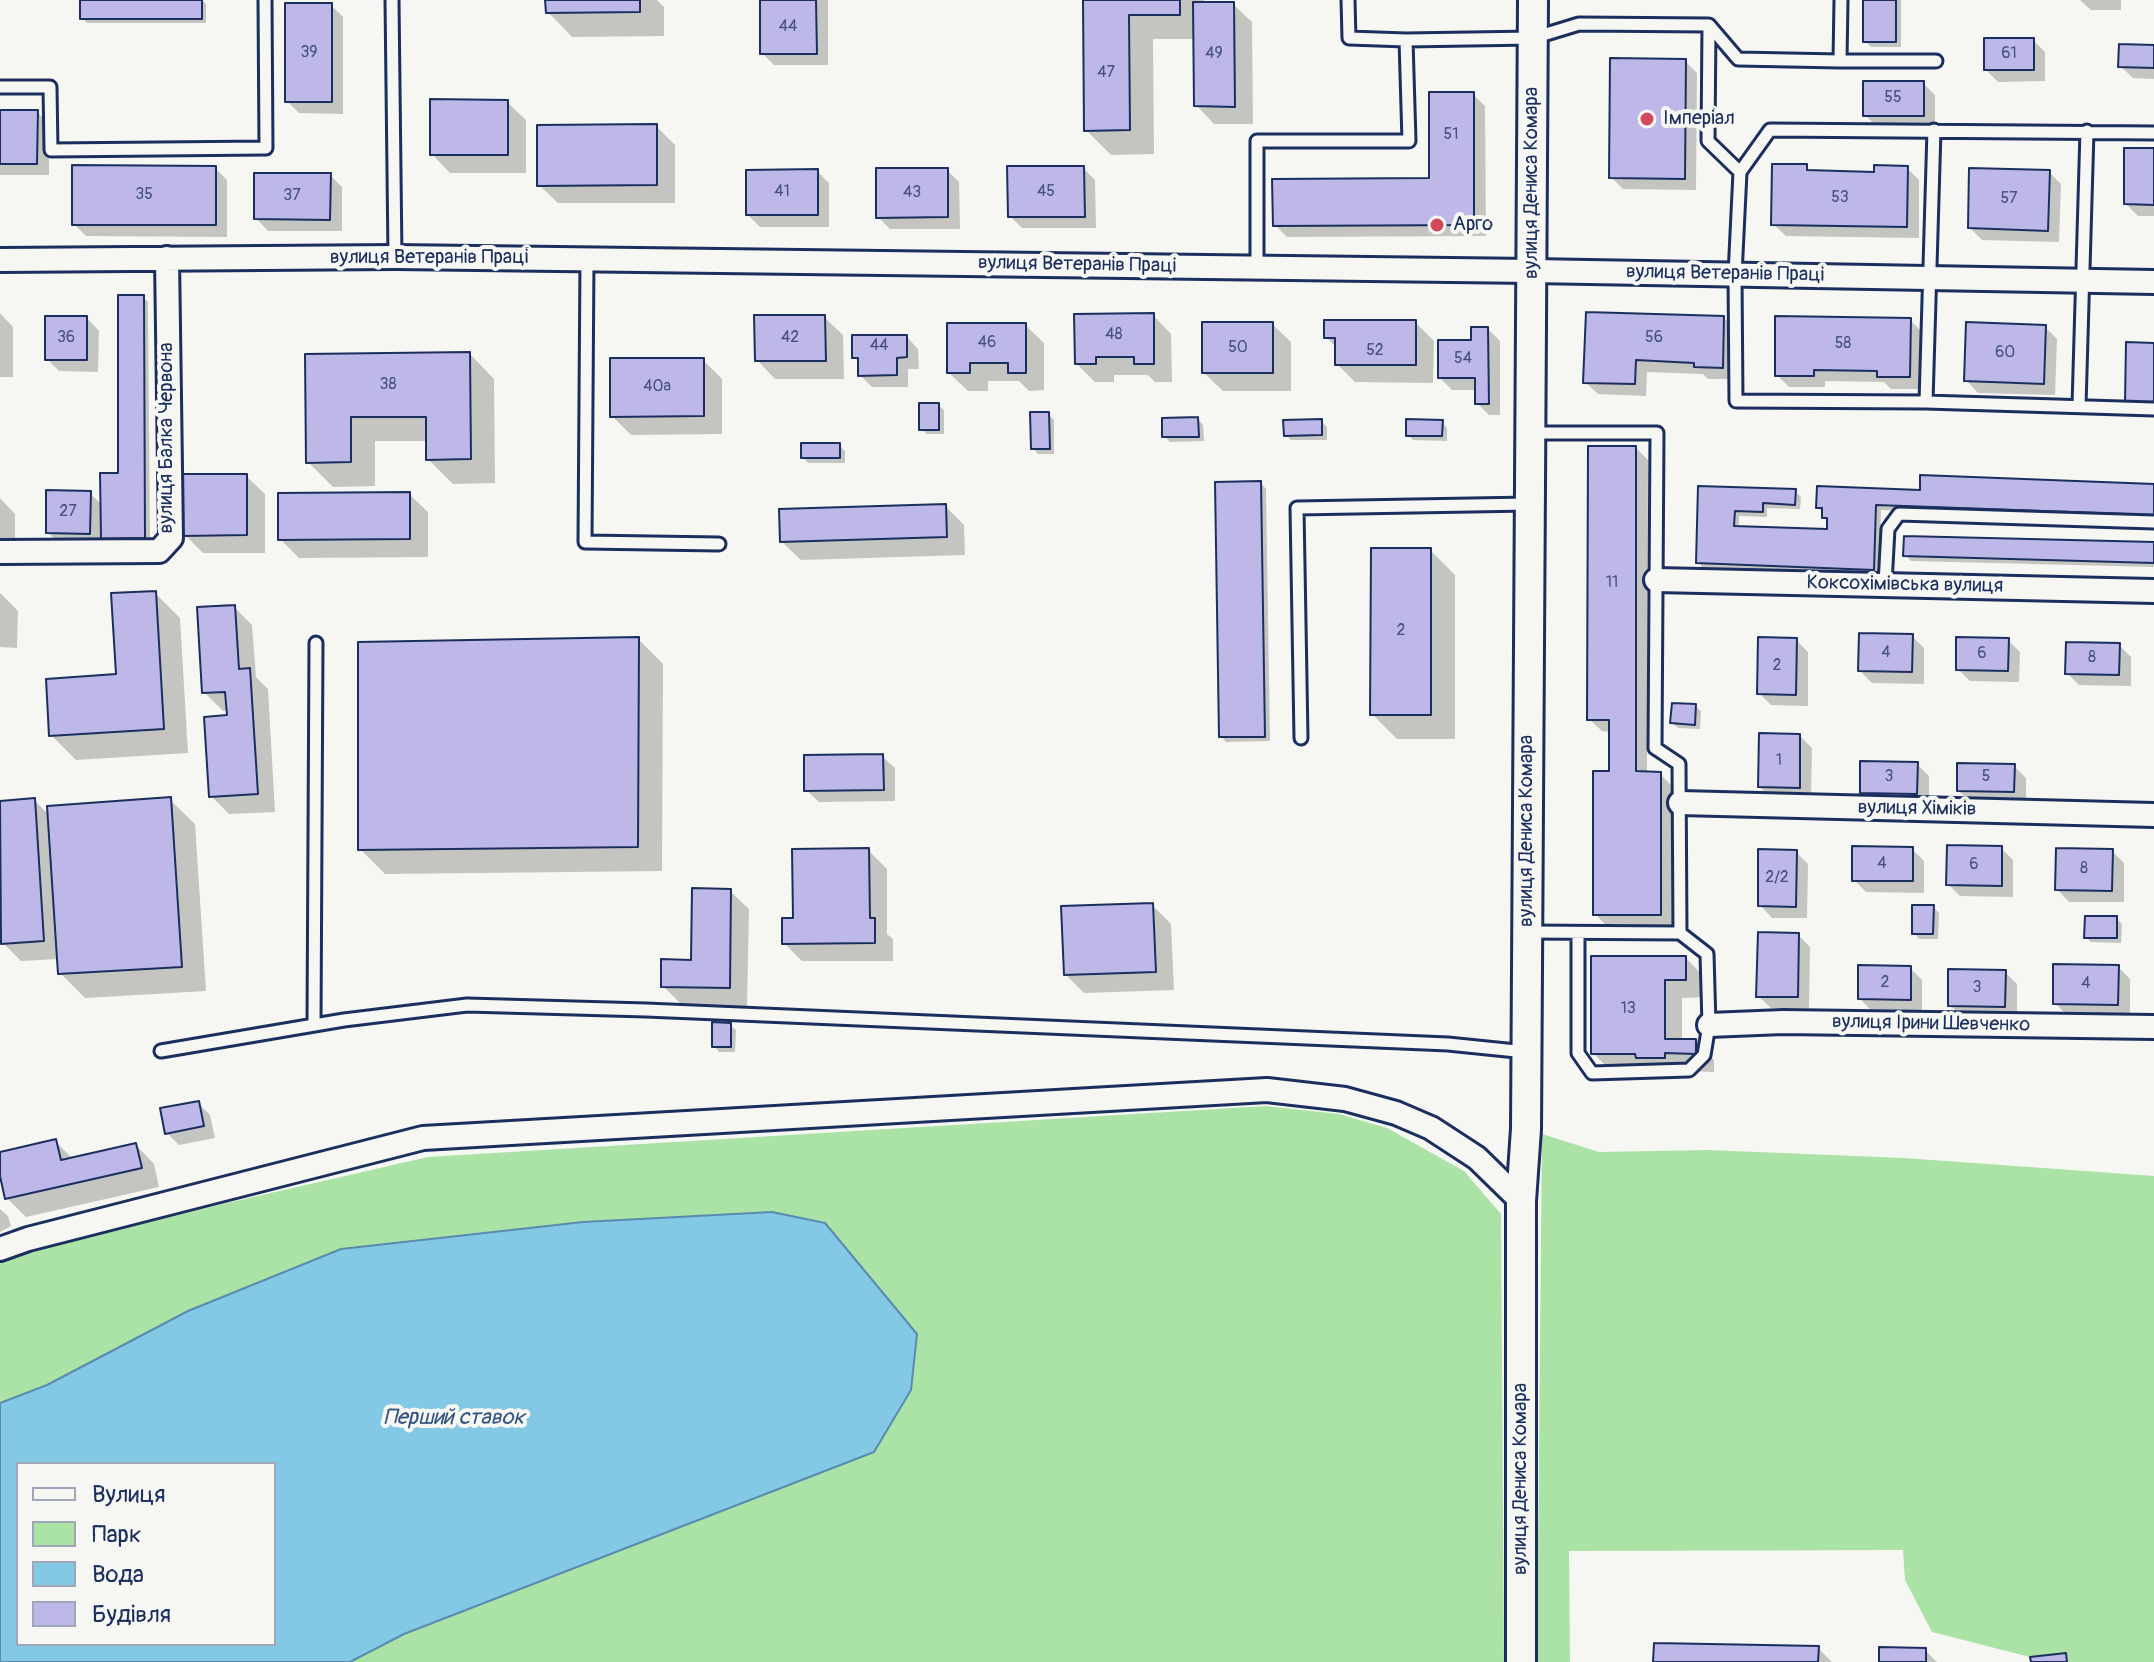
<!DOCTYPE html>
<meta charset="utf-8">
<style>
body{margin:0}
#map{position:relative;width:2154px;height:1662px;overflow:hidden;background:#f6f6f2;font-family:Pangolin,sans-serif}
canvas{display:block}
.legend{position:absolute;left:16px;top:1462px;width:260px;height:184px;box-sizing:border-box;background:#f6f6f2;border:2px solid #9ea6b7;margin:0;padding:10px 14px;list-style:none;font-size:24px;color:#1b2f5e}
.legend li{display:flex;align-items:center;gap:16px;height:40px}
.legend b{width:40px;border:2px solid #9ea6b7}
</style>
<div id="map">
<canvas width="2154" height="1662"></canvas>
<ul class="legend">
<li><b style="height:10px;background:#f6f6f2"></b>Вулиця</li>
<li><b style="height:22px;background:#abe3a6"></b>Парк</li>
<li><b style="height:22px;background:#83c8e4"></b>Вода</li>
<li><b style="height:22px;background:#beb8e9"></b>Будівля</li>
</ul>
</div>
<script>
const ctx = document.querySelector('canvas').getContext('2d');
ctx.lineJoin = 'round';
function paint(path, color) {
  ctx.fillStyle = color;
  ctx.fill(path, 'evenodd');
}
function shape(rows) {
  const path = new Path2D();
  for (const r of rows) {
    path.moveTo(r[0], r[1]);
    for (let i = 2; i < r.length; i += 2) path.lineTo(r[i], r[i + 1]);
  }
  return path;
}
function strokePath(path, color, width, dash) {
  ctx.strokeStyle = color;
  ctx.lineWidth = width;
  ctx.lineCap = dash ? 'butt' : 'round';
  ctx.setLineDash(dash || []);
  ctx.stroke(path);
}
function label(font, color, halo, rows, align = 'center') {
  ctx.font = font + ' Pangolin,sans-serif';
  ctx.lineWidth = 8;
  ctx.setLineDash([]);
  ctx.textBaseline = 'middle';
  ctx.strokeStyle = halo;
  ctx.fillStyle = color;
  for (const [text, x, y, turn = 0] of rows) {
    ctx.save();
    ctx.translate(x, y);
    ctx.rotate((+turn || 0) * Math.PI / 180);
    ctx.textAlign = isNaN(turn) ? turn : align;
    if (halo) ctx.strokeText(text, 0, 0);
    ctx.fillText(text, 0, 0);
    ctx.restore();
  }
}
const green = shape([
 [1266,1106,1339,1114,1387,1128,1464,1171,1501,1214,1504,1662,350,1662,404,1634,772,1212,583,1222,341,1249,188,1311,47,1385,0,1403,0,1262,33,1251,227,1203,428,1157],
 [1542,1134,1599,1152,1708,1150,1904,1158,2154,1176,2154,1662,2067,1662,2066,1653,2030,1657,1932,1632,1905,1580,1903,1550,1569,1551,1570,1662,1537,1662]
]);
const water = shape([
 [772,1212,825,1223,917,1334,911,1390,874,1452,404,1634,350,1662,0,1662,0,1403,47,1385,188,1311,341,1249,583,1222,772,1212],
 [18,1464,274,1464,274,1644,18,1644,18,1464]
]);
const shadow = shape([
 [82,0,202,0,206,4,206,23,87,23,82,18],
 [547,0,657,0,664,7,664,36,572,37,548,12],
 [762,0,828,0,828,65,774,65,762,53],
 [1085,0,1204,0,1204,4,1233,4,1252,22,1253,124,1214,124,1196,105,1195,39,1153,39,1154,154,1111,155,1086,130],
 [1865,0,1901,0,1901,47,1871,47,1865,41],
 [2080,0,2121,0,2121,10,2091,10],
 [331,5,343,17,343,114,299,113,287,101],
 [2033,40,2045,52,2045,81,1998,82,1986,70],
 [2154,47,2154,79,2133,78,2120,66],
 [1685,61,1697,73,1696,190,1623,189,1611,177],
 [1923,83,1935,95,1935,127,1877,127,1865,115],
 [1473,94,1485,106,1486,236,1287,237,1275,225,1431,180],
 [507,102,526,120,526,173,450,173,432,154],
 [0,112,37,112,49,124,49,175,0,175],
 [656,126,675,145,675,203,558,203,539,185],
 [2154,150,2154,216,2138,216,2126,204],
 [1806,166,1812,172,1876,174,1907,168,1919,180,1919,238,1786,236,1773,224],
 [215,168,227,180,227,237,86,236,74,224],
 [1083,168,1095,180,1096,228,1022,228,1010,216],
 [947,170,959,182,960,229,890,229,878,217],
 [817,171,829,183,829,227,760,227,748,215],
 [2049,172,2061,184,2059,242,1982,240,1970,228],
 [330,175,342,187,342,231,268,231,256,218],
 [143,297,148,302,150,543,108,543,102,537,102,546,60,545,48,532,90,493,102,505,120,475],
 [0,313,13,327,13,377,0,377],
 [1153,315,1171,334,1172,382,1155,382,1148,375,1114,375,1114,382,1095,382,1077,364],
 [824,317,843,335,844,379,775,379,757,360],
 [87,318,99,331,98,372,59,371,47,359],
 [1724,318,1736,330,1734,379,1708,379,1703,374,1647,372,1646,396,1598,394,1585,382],
 [1910,320,1922,332,1922,389,1891,389,1884,382,1825,381,1825,387,1789,387,1777,375],
 [1415,322,1434,341,1433,383,1355,382,1337,364,1337,348,1326,337],
 [1272,324,1291,342,1291,391,1223,391,1204,373],
 [1025,325,1044,343,1044,390,1029,391,1019,381,988,381,988,391,968,391,949,373],
 [2045,327,2057,339,2055,395,1978,393,1966,380],
 [1488,329,1500,341,1500,415,1489,415,1477,403,1477,390,1452,390,1440,378],
 [906,336,918,349,919,369,908,369,908,387,872,387,860,375,860,363,854,357],
 [470,354,494,379,495,483,453,484,428,459,428,441,375,441,375,486,333,487,308,462,307,356],
 [703,360,722,379,722,434,631,435,612,416],
 [938,405,944,410,944,434,927,434,921,429],
 [1048,414,1054,420,1054,454,1038,454,1033,448],
 [1198,419,1203,425,1204,441,1170,442,1164,436],
 [1321,421,1327,427,1327,440,1291,440,1286,435],
 [1442,422,1447,428,1447,441,1413,440,1408,435],
 [839,445,845,451,845,463,808,463,803,457],
 [1636,448,1648,460,1647,773,1660,774,1672,786,1673,926,1607,926,1595,914,1611,773,1611,732,1602,731,1589,719],
 [246,476,265,494,265,553,203,553,185,535],
 [1261,483,1266,489,1270,741,1226,742,1221,736],
 [2154,486,2154,520,1881,510,1879,574,1703,568,1698,562,1700,488,1795,491,1801,497,1800,509,1767,508,1767,517,1739,516,1739,528,1829,531,1829,522,1818,507,1922,492],
 [409,494,428,512,428,557,299,558,280,539],
 [0,498,15,514,15,556,0,556],
 [945,506,964,525,965,555,801,560,782,542],
 [2154,544,2154,567,1911,561,1905,555],
 [1430,550,1455,575,1455,739,1397,739,1372,714],
 [0,593,18,611,17,648,0,647],
 [155,593,180,618,188,753,76,760,51,735,118,676],
 [234,607,252,625,256,677,268,689,275,812,229,814,211,796,229,710,223,711,204,692],
 [1912,636,1924,648,1924,684,1872,683,1860,671],
 [638,639,663,664,662,871,385,874,360,849],
 [1796,640,1808,652,1808,706,1771,705,1759,693],
 [2008,640,2020,652,2019,682,1970,681,1958,669],
 [2119,645,2131,657,2131,686,2079,685,2067,673],
 [1695,706,1701,711,1700,729,1678,728,1672,723],
 [1800,736,1812,748,1811,799,1773,799,1760,787],
 [882,756,895,768,895,801,819,802,806,790],
 [1917,764,1929,776,1929,805,1874,804,1862,792],
 [2014,766,2026,778,2026,803,1971,803,1959,791],
 [34,800,50,816,170,800,195,824,206,991,85,998,60,973,59,959,21,961,3,943,0,803],
 [2001,848,2013,860,2013,897,1960,896,1948,884],
 [1912,849,1924,861,1924,893,1866,892,1854,880],
 [868,850,887,869,887,934,893,939,893,961,802,961,784,943,795,920],
 [2112,851,2124,863,2124,902,2069,902,2057,889],
 [1796,852,1808,864,1807,918,1772,918,1760,905],
 [730,891,749,909,747,1006,682,1005,663,986,693,962],
 [1152,905,1171,924,1174,990,1084,993,1066,975],
 [1933,907,1939,913,1938,939,1919,939,1914,933],
 [2116,918,2122,924,2121,943,2091,942,2086,937],
 [1798,935,1810,947,1809,1008,1771,1008,1758,996],
 [1686,958,1704,977,1704,997,1682,998,1682,1041,1696,1041,1714,1060,1714,1072,1682,1071,1682,1076,1656,1076,1612,1072,1593,1053],
 [2118,967,2130,979,2130,1016,2067,1015,2055,1003],
 [1910,968,1922,980,1922,1012,1872,1011,1860,999],
 [2005,972,2017,984,2017,1018,1962,1017,1950,1005],
 [730,1025,736,1030,735,1052,719,1052,714,1046],
 [198,1103,210,1115,215,1138,179,1145,167,1133],
 [56,1142,73,1159,136,1145,154,1164,159,1187,26,1217,7,1198,0,1167,0,1154],
 [0,1209,8,1216,11,1226,0,1232],
 [1818,1648,1832,1662,1655,1662],
 [1925,1650,1937,1662,1881,1662]
]);
const building = shape([
 [80,0,202,0,202,19,80,19,80,0],
 [545,0,640,0,640,12,546,13,545,0],
 [760,0,816,0,817,54,760,54,760,0],
 [1083,0,1180,0,1180,15,1129,15,1130,130,1084,131,1083,0],
 [1863,0,1896,0,1896,42,1863,42,1863,0],
 [1193,2,1234,2,1235,107,1194,106,1193,2],
 [285,3,332,3,332,102,285,102,285,3],
 [1984,38,2034,38,2034,70,1984,70,1984,38],
 [2119,44,2154,45,2154,68,2118,67,2119,44],
 [1610,58,1686,59,1685,179,1609,178,1610,58],
 [1863,81,1924,81,1924,116,1863,116,1863,81],
 [1429,92,1474,92,1474,225,1273,226,1272,179,1429,178,1429,92],
 [430,99,508,100,508,155,430,155,430,99],
 [0,110,38,110,37,164,0,164,0,110],
 [657,124,657,185,537,186,537,125,657,124],
 [2124,148,2154,148,2154,205,2124,204,2124,148],
 [1772,164,1807,164,1807,170,1874,172,1874,165,1908,166,1907,227,1771,225,1772,164],
 [72,165,216,166,216,225,72,225,72,165],
 [1007,166,1084,166,1085,217,1008,217,1007,166],
 [876,168,948,168,948,217,876,218,876,168],
 [1969,168,2050,170,2048,231,1968,228,1969,168],
 [818,169,818,215,746,215,746,170,818,169],
 [254,173,331,173,330,220,254,219,254,173],
 [118,295,144,295,145,538,101,539,100,473,118,473,118,295],
 [1586,312,1724,316,1723,368,1694,367,1694,363,1636,360,1635,384,1583,383,1586,312],
 [1154,313,1154,364,1134,364,1134,357,1096,357,1096,364,1075,364,1074,314,1154,313],
 [754,315,825,315,826,361,755,361,754,315],
 [45,316,87,316,87,360,45,360,45,316],
 [1775,316,1911,318,1910,377,1877,377,1877,371,1814,370,1814,376,1775,376,1775,316],
 [1324,320,1416,320,1416,365,1335,365,1335,338,1324,338,1324,320],
 [1202,322,1273,322,1273,373,1202,373,1202,322],
 [1966,322,2046,325,2044,384,1964,381,1966,322],
 [947,323,1026,323,1026,373,1008,373,1008,363,970,363,970,373,947,373,947,323],
 [1471,327,1488,327,1489,404,1475,404,1475,378,1438,378,1438,340,1471,340,1471,327],
 [852,335,907,335,907,357,897,358,897,375,858,376,858,358,852,358,852,335],
 [2126,342,2154,343,2154,404,2125,403,2126,342],
 [470,352,471,459,426,460,426,417,351,417,351,462,306,463,305,354,470,352],
 [610,358,704,358,704,416,610,417,610,358],
 [919,403,939,403,939,430,919,430,919,403],
 [1030,412,1049,412,1050,449,1031,449,1030,412],
 [1198,417,1199,437,1162,437,1162,418,1198,417],
 [1322,419,1322,435,1284,436,1283,420,1322,419],
 [1406,419,1443,420,1442,436,1406,436,1406,419],
 [801,443,840,443,840,458,801,458,801,443],
 [1588,446,1636,446,1636,771,1661,772,1661,915,1593,915,1593,771,1609,771,1609,720,1587,720,1588,446],
 [182,474,247,474,247,535,183,536,182,474],
 [1920,475,2154,484,2154,515,1876,505,1874,570,1696,563,1698,486,1796,489,1795,505,1763,503,1763,512,1735,511,1734,526,1827,529,1827,518,1822,518,1822,508,1816,508,1817,486,1920,490,1920,475],
 [1261,481,1265,737,1219,737,1215,482,1261,481],
 [46,490,91,491,90,534,46,533,46,490],
 [410,492,410,539,278,540,278,493,410,492],
 [946,504,947,537,780,542,779,509,946,504],
 [1904,536,2154,542,2154,563,1903,556,1904,536],
 [1371,548,1431,548,1431,715,1370,715,1371,548],
 [156,591,164,729,49,736,46,679,116,674,111,593,156,591],
 [235,605,239,669,250,668,258,794,209,797,204,717,227,715,225,692,202,693,197,607,235,605],
 [1859,633,1913,634,1912,672,1858,671,1859,633],
 [639,637,638,847,358,850,358,642,639,637],
 [1758,637,1797,638,1796,695,1757,694,1758,637],
 [1956,637,2009,638,2008,671,1956,670,1956,637],
 [2066,642,2120,643,2119,675,2065,674,2066,642],
 [1672,703,1696,704,1695,725,1670,723,1672,703],
 [1759,733,1800,734,1800,788,1758,787,1759,733],
 [883,754,884,790,804,791,804,755,883,754],
 [1860,761,1918,762,1917,794,1860,793,1860,761],
 [1957,763,2015,764,2014,792,1957,791,1957,763],
 [171,797,182,967,58,974,47,806,171,797],
 [35,798,44,941,1,944,0,801,35,798],
 [1947,845,2002,846,2002,886,1946,885,1947,845],
 [1852,846,1913,847,1913,881,1852,881,1852,846],
 [869,848,870,918,875,918,875,943,782,944,782,918,793,918,792,849,869,848],
 [2056,848,2113,849,2112,891,2055,890,2056,848],
 [1758,849,1797,850,1796,907,1758,906,1758,849],
 [692,888,731,889,730,988,661,987,661,959,691,960,692,888],
 [1153,903,1156,972,1064,975,1061,906,1153,903],
 [1912,905,1934,905,1933,934,1912,934,1912,905],
 [2085,916,2117,916,2117,938,2084,938,2085,916],
 [1758,932,1799,933,1798,997,1756,997,1758,932],
 [1591,956,1686,956,1686,980,1665,980,1665,1039,1696,1039,1696,1054,1665,1053,1665,1058,1636,1058,1635,1054,1591,1054,1591,956],
 [2053,964,2119,965,2118,1005,2053,1004,2053,964],
 [1858,965,1911,966,1911,1000,1858,999,1858,965],
 [1948,969,2006,970,2005,1007,1948,1006,1948,969],
 [712,1022,731,1023,731,1047,712,1047,712,1022],
 [199,1101,204,1126,165,1134,160,1108,199,1101],
 [56,1139,61,1160,136,1143,142,1168,5,1199,0,1176,0,1152,56,1139],
 [1654,1643,1819,1646,1818,1662,1653,1662,1654,1643],
 [1879,1647,1926,1648,1926,1662,1879,1662,1879,1647],
 [2066,1653,2067,1662,2031,1662,2030,1657,2066,1653]
]);
const service = shape([
 [392,0,395,257],
 [1348,0,1349,38,1406,40],
 [1841,0,1840,61,1936,61],
 [1709,25,1708,141,1740,172,1735,275,1736,401,1926,402,2154,409],
 [0,87,50,87,51,150,266,148,265,0],
 [1740,172,1770,130,2154,133],
 [587,259,585,542,719,544],
 [1257,268,1257,141,1409,141,1406,40,1533,38,1579,24,1709,25,1738,59,1840,61],
 [1926,402,1934,130],
 [2079,406,2087,131],
 [1530,433,1657,433,1655,748,1679,764,1680,933,1707,954,1709,1025,1704,1055,1689,1070,1592,1073,1578,1053,1578,933],
 [1885,584,1888,529,1899,514,2154,522],
 [1301,738,1297,508,1529,504],
 [1528,932,1680,933],
 [314,1025,316,643],
 [161,1051,344,1020,467,1005,646,1010,1448,1044,1526,1052]
]);
const minor = shape([
 [0,260,395,257,1532,271,2154,282],
 [0,552,159,551,171,538,167,258],
 [1656,580,2154,591],
 [1680,803,2154,815],
 [1709,1025,1783,1022,2154,1027],
 [0,1249,28,1239,423,1138,1267,1090,1345,1099,1396,1113,1431,1128,1477,1158,1521,1201]
]);
const tertiary = shape([
 [1521,1662,1521,1201,1526,1129,1533,0]
]);
const markers = [
 [1647,119,8,"#d1495b"],
 [1437,225,8,"#d1495b"]
];
const numberNames = [
 ["44",788,27],
 ["39",309,53],
 ["49",1214,54],
 ["61",2009,54],
 ["47",1106,73],
 ["55",1893,98],
 ["51",1451,135],
 ["41",782,192],
 ["45",1046,192],
 ["43",912,193],
 ["35",144,195],
 ["37",292,196],
 ["53",1840,198],
 ["57",2009,199],
 ["48",1114,335],
 ["36",66,338],
 ["42",790,338],
 ["56",1654,338],
 ["46",987,343],
 ["58",1843,344],
 ["44",879,346],
 ["50",1238,348],
 ["52",1375,351],
 ["60",2005,353],
 ["54",1463,359],
 ["38",388,385],
 ["40а",657,387],
 ["27",68,512],
 ["11",1612,583],
 ["2",1401,631],
 ["4",1886,653],
 ["6",1982,654],
 ["8",2092,658],
 ["2",1777,666],
 ["1",1779,761],
 ["3",1889,777],
 ["5",1986,777],
 ["4",1882,864],
 ["6",1974,865],
 ["8",2084,869],
 ["2/2",1777,878],
 ["2",1885,983],
 ["4",2086,984],
 ["3",1977,988],
 ["13",1628,1009]
];
const poiNames = [
 ["Імперіал",1663,119],
 ["Арго",1453,225]
];
const streetNames = [
 ["вулиця Дениса Комара",1532,183,-90],
 ["вулиця Ветеранів Праці",429,258],
 ["вулиця Ветеранів Праці",1077,265,1],
 ["вулиця Ветеранів Праці",1725,274,1],
 ["вулиця Балка Червона",167,438,-90],
 ["Коксохімівська вулиця",1905,585,1],
 ["вулиця Хіміків",1917,809,1],
 ["вулиця Дениса Комара",1527,831,-90],
 ["вулиця Ірини Шевченко",1931,1024,1],
 ["вулиця Дениса Комара",1521,1479,-90]
];
const waterNames = [
 ["Перший ставок",454,1418]
];
paint(green, '#abe3a6');
paint(water, '#83c8e4');
strokePath(water, '#598bae', 2);
paint(shadow, '#0003');
paint(building, '#beb8e9');
strokePath(building, '#1b2f5e', 2);
strokePath(service, '#1b2f5e', 17);
strokePath(minor, '#1b2f5e', 28);
strokePath(tertiary, '#1b2f5e', 34);
strokePath(service, '#f6f6f2', 11);
strokePath(minor, '#f6f6f2', 22);
strokePath(tertiary, '#f6f6f2', 28);
for (const [x, y, r, color] of markers) {
  const dot = new Path2D();
  dot.arc(x, y, r, 0, 2 * Math.PI);
  ctx.fillStyle = color;
  ctx.fill(dot);
  strokePath(dot, '#f6f6f2', 3);
}
label('16px', '#445181', null, numberNames);
label('20px', '#1b2f5e', '#f6f6f2', poiNames, 'left');
label('20px', '#1b2f5e', '#f6f6f2', streetNames);
label('italic 22px', '#355580', '#f6f6f2', waterNames);
</script>
